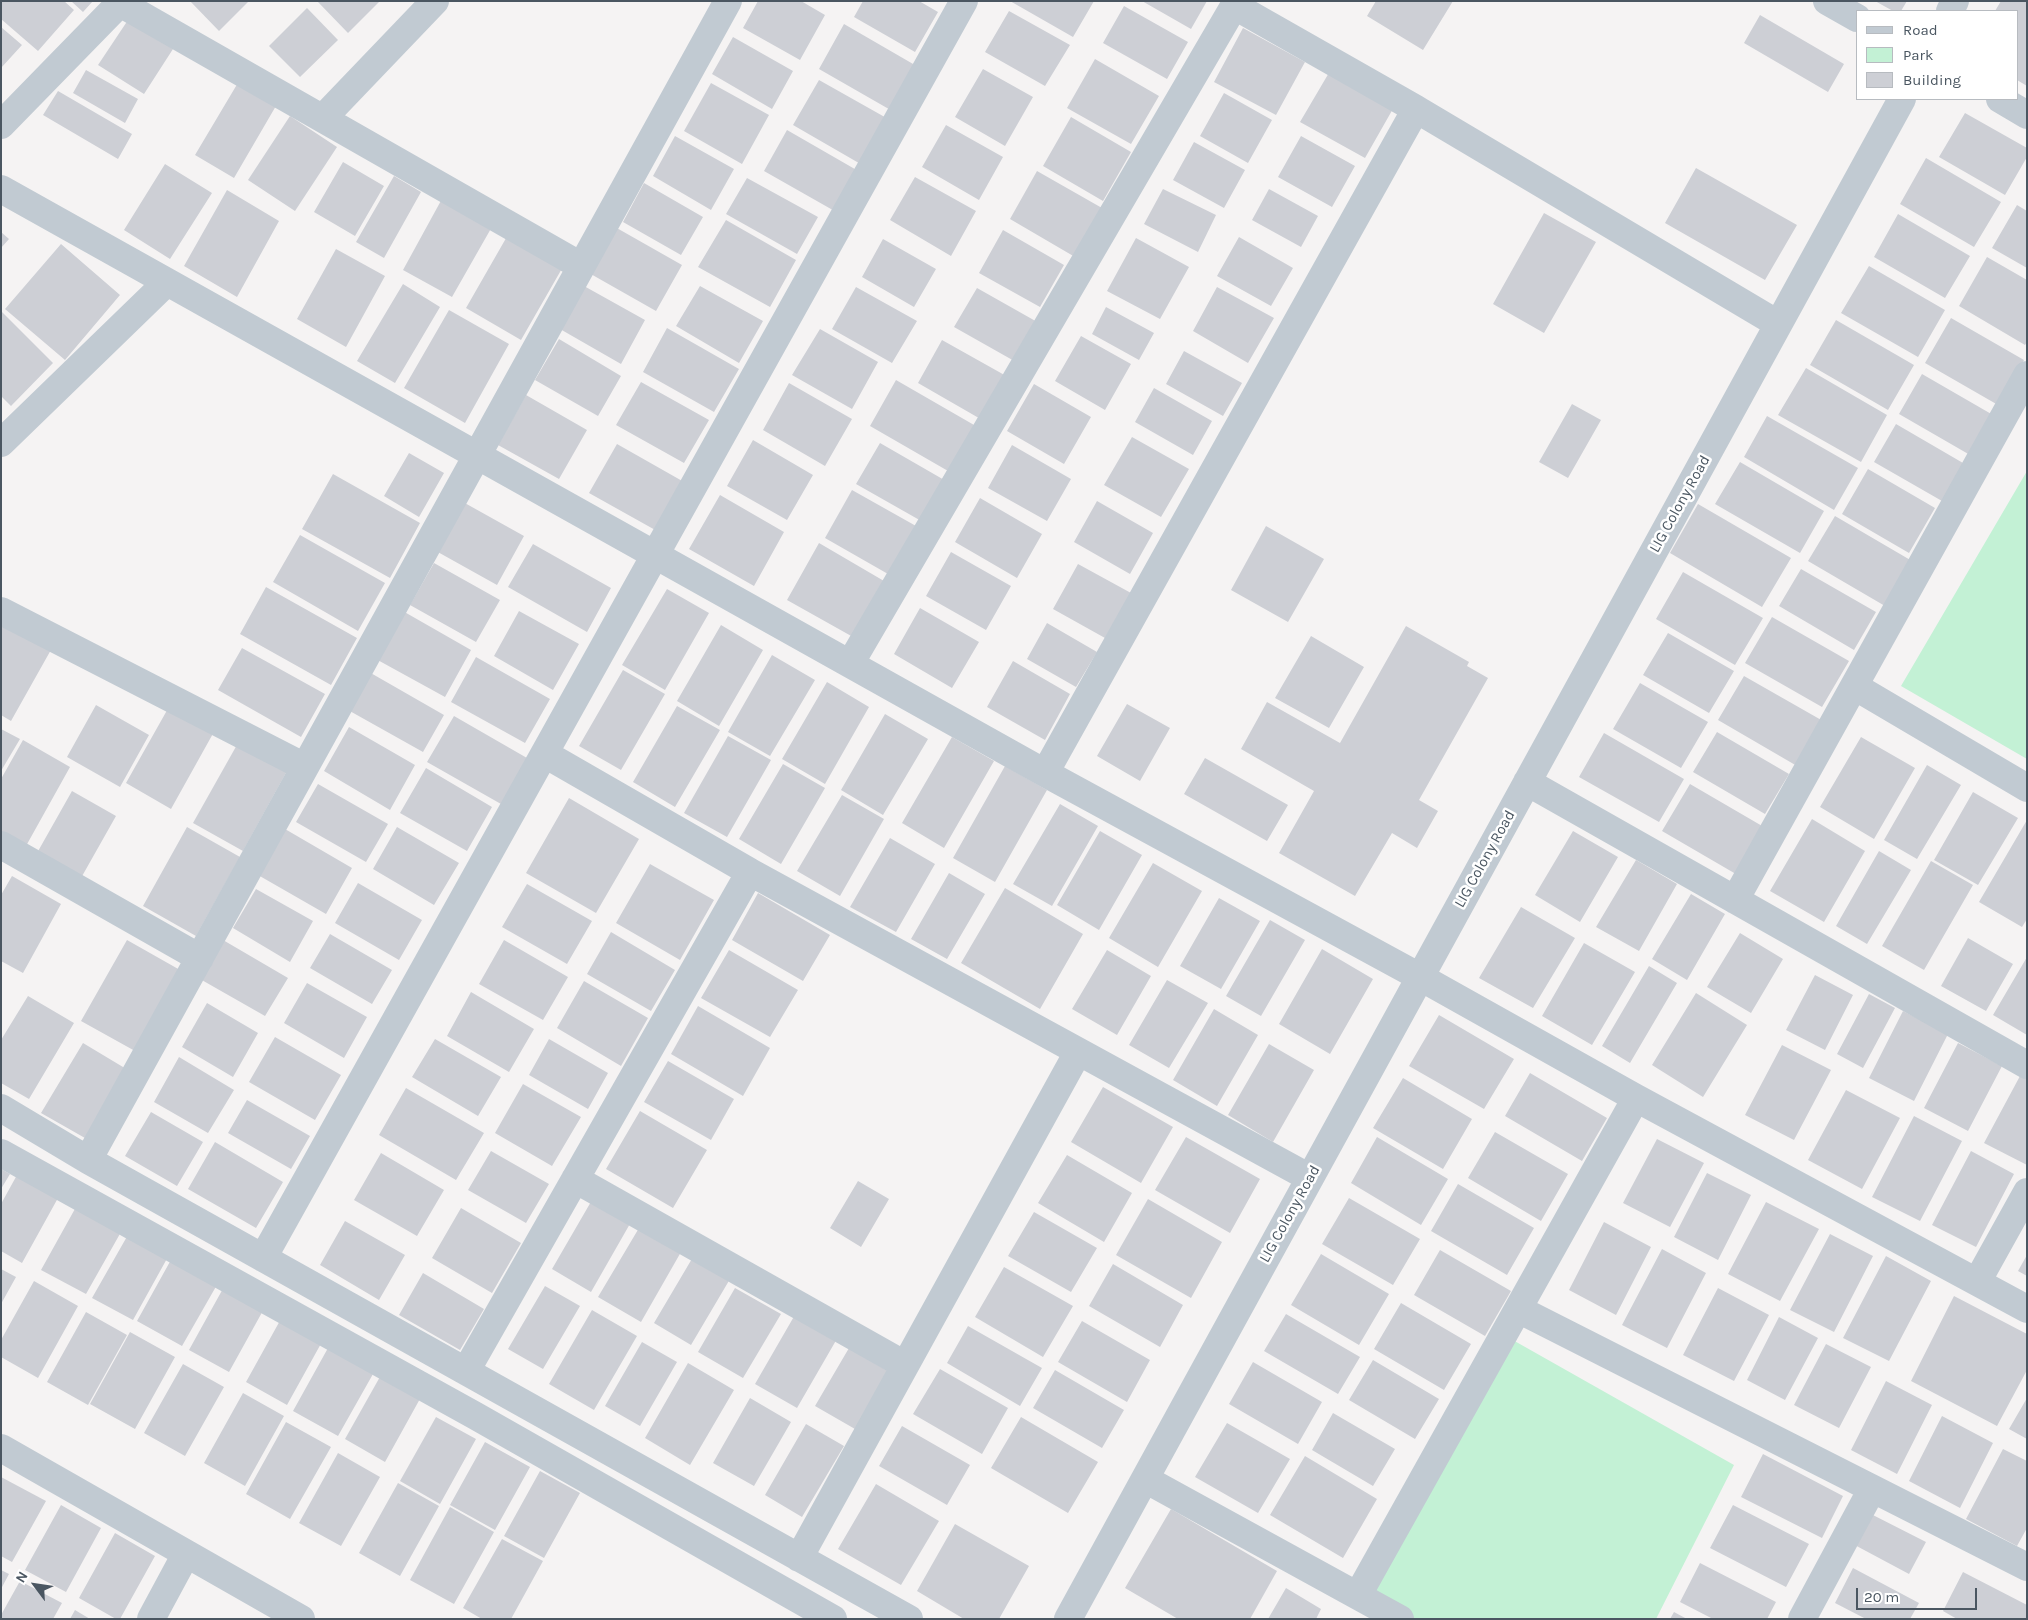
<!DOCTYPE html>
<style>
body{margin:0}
#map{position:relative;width:2028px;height:1620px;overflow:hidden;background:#f5f3f3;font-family:Karla,sans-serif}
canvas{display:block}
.frame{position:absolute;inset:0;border:2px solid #4a5661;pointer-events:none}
.legend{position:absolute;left:1856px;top:10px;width:162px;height:90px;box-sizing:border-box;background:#fff;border:1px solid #b7bbc0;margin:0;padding:6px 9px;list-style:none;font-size:15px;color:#4a5661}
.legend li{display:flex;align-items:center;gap:10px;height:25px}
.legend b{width:25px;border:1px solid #b7bbc0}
.north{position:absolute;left:10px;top:1560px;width:50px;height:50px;-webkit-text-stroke:4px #fff;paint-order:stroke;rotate:301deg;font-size:14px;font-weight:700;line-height:20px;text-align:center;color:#4a5661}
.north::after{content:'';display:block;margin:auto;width:18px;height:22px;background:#4a5661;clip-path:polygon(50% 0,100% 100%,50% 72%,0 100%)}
.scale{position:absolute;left:1856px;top:1588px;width:121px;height:22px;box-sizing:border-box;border:2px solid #4a5661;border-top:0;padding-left:6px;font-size:15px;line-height:18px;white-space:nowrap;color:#4a5661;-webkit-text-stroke:4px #fff;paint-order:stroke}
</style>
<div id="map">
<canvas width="2028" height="1620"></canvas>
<div class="frame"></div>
<ul class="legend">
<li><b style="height:6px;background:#c1cad2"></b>Road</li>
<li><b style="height:14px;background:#c3f1d5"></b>Park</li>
<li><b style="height:14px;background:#cdcfd5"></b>Building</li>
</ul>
<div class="north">N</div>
<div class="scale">20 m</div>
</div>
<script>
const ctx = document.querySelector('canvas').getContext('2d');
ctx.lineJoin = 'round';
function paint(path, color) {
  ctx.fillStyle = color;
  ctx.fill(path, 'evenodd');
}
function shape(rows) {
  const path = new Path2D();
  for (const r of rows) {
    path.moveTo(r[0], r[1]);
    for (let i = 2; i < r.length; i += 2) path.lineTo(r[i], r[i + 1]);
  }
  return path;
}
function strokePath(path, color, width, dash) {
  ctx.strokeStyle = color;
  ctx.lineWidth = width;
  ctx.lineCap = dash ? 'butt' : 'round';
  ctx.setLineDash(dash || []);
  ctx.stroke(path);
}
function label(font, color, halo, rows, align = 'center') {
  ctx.font = font + ' Karla,sans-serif';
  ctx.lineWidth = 5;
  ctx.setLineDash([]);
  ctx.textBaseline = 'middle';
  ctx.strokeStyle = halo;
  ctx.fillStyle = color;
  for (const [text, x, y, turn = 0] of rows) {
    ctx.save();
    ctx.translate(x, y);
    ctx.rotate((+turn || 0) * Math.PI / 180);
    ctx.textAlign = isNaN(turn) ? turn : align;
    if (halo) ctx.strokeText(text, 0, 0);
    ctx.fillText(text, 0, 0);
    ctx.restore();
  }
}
const green = shape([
 [2027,471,2027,759,1901,686],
 [1511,1339,1734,1465,1656,1619,1415,1619,1370,1594]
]);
const building = shape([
 [1,1,64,1,74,10,38,51,1,19],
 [71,1,93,1,83,12],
 [190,1,249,1,219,31],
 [317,1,380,1,348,33],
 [758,1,801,1,825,15,800,60,743,28],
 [863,1,919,1,938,12,915,52,854,17],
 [1010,1,1094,1,1073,37],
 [1142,1,1207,1,1191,29],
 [1376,1,1453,1,1423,50,1367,16],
 [1875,1,1907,1,1901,11,1893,11],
 [2001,1,2027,1,2027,86,2017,80,2017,11,1995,11],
 [1124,6,1188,42,1167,79,1103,43],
 [307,8,338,40,300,77,269,46],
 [1009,11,1070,45,1045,86,985,52],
 [1760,15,1844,64,1828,92,1744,43],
 [128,20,173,49,144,94,98,65],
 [844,24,920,68,894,112,819,69],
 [1,27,22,45,1,68],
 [1243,28,1305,62,1276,115,1214,82],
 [733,37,793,71,772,109,712,74],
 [1095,59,1159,96,1131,144,1067,108],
 [983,69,1033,97,1005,146,955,117],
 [86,70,138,99,125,123,73,93],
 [1330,71,1394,107,1365,158,1300,122],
 [242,76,280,99,234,178,195,155],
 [819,80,890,120,864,166,793,125],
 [711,83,769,115,742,164,684,131],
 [58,91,132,134,118,159,43,115],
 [1224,93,1272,120,1248,163,1200,136],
 [1965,113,2027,148,2027,157,2005,195,1939,157],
 [290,116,337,147,295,211,248,180],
 [1071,117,1131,152,1103,201,1043,166],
 [946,125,1003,157,979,200,922,167],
 [787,130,860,172,838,213,764,171],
 [675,136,734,169,711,210,653,176],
 [1301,136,1355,166,1332,207,1278,177],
 [1194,142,1245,170,1224,208,1173,180],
 [1926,158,2001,202,1974,247,1900,204],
 [343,162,384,186,355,236,314,212],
 [165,164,212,193,170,259,124,230],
 [1696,168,1797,225,1765,280,1665,223],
 [1037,171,1102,208,1075,257,1010,219],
 [394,176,421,192,384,258,356,242],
 [915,177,976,211,951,256,890,220],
 [747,178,818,217,797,254,726,214],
 [644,183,703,217,681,255,623,222],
 [1163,189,1216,215,1198,252,1144,224],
 [1269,189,1318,216,1301,247,1252,220],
 [227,190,279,221,237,297,184,266],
 [443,197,493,225,452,297,403,270],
 [2017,205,2027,211,2027,268,1992,248],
 [1544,213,1596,242,1544,333,1493,304],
 [1898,214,1970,256,1945,298,1874,257],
 [726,220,796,260,770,307,698,267],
 [615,227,682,265,656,311,589,273],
 [1003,230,1064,265,1040,307,979,273],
 [1,232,9,239,1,248],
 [509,233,564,265,521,340,466,308],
 [1239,237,1293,268,1271,306,1217,276],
 [1136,238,1189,267,1160,319,1107,291],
 [883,239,936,269,914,307,862,277],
 [61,244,120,295,65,360,5,309],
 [336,249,385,276,346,347,297,319],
 [1987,257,2027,280,2027,342,2025,345,1959,306],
 [1869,266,1945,310,1918,357,1841,313],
 [403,284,440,307,395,383,357,361],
 [584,286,645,320,621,364,560,329],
 [700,286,763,321,739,363,676,326],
 [856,287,917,321,892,363,832,329],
 [1217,287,1274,318,1248,363,1193,331],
 [977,288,1039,323,1016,362,954,327],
 [1106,307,1154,333,1139,360,1092,334],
 [449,310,509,344,465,423,404,388],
 [1,311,53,363,11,406,1,396],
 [1951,318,2024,360,1998,405,1925,363],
 [1836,320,1914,365,1888,410,1810,365],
 [667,328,739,369,714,412,643,372],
 [820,329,878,362,852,409,792,375],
 [1081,336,1131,364,1105,410,1055,381],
 [559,339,621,376,598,416,535,380],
 [942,340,1008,377,984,421,918,383],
 [1184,351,1242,383,1223,416,1166,384],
 [1806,368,1887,415,1861,462,1778,415],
 [1922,374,1993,415,1970,455,1899,414],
 [896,380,981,429,955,475,870,426],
 [641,382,709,420,684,463,616,425],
 [789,383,852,419,825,466,763,430],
 [1034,384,1091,417,1064,464,1007,431],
 [1154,388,1212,421,1193,455,1135,422],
 [526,395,587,430,559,479,498,445],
 [1572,404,1601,420,1568,478,1539,462],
 [1767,416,1858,468,1834,510,1744,457],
 [1896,424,1963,463,1942,501,1874,462],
 [1132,437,1189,469,1161,517,1104,485],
 [753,440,813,475,787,520,727,486],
 [880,443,946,481,923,522,856,484],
 [617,444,684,482,657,531,589,493],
 [1012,445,1071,479,1047,521,988,488],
 [409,453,444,473,419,517,384,496],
 [1740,462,1824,511,1800,553,1715,504],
 [1868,469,1935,508,1909,553,1842,514],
 [333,474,420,523,390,578,302,529],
 [852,490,916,526,888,574,825,538],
 [720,495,784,532,754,586,689,549],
 [980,498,1042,534,1017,578,955,542],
 [1097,501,1153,533,1130,574,1074,542],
 [463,502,524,536,497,585,436,551],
 [1698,504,1791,558,1762,607,1670,553],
 [1835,516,1912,561,1885,606,1808,561],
 [1266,526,1324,559,1288,622,1231,590],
 [300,535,385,583,358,631,273,582],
 [819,543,884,581,853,637,787,600],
 [533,544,611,588,587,632,508,587],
 [951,552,1011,586,986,630,926,596],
 [434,563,500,600,476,642,410,605],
 [1078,564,1131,593,1105,638,1053,609],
 [1801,569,1876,612,1854,650,1779,606],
 [1683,572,1763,618,1735,665,1656,619],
 [266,587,357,638,331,685,240,634],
 [667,589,709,613,665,690,622,665],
 [920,608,979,642,952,688,894,654],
 [401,610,471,650,445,697,374,658],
 [519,611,579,644,553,690,494,656],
 [1772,617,1849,661,1822,707,1745,663],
 [1047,623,1097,652,1076,687,1027,659],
 [1,625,52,648,11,721,1,715],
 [721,625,763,650,719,726,677,701],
 [1406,626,1469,662,1467,666,1488,678,1419,800,1438,811,1417,848,1392,833,1355,896,1279,853,1314,791,1241,749,1267,702,1340,743],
 [1668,633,1734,671,1709,713,1643,675],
 [1311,636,1364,667,1329,728,1275,698],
 [242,648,325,694,301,737,218,690],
 [772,655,815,680,770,756,728,732],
 [476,657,550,699,525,743,451,702],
 [1013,661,1070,694,1045,740,987,707],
 [623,670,665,694,621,770,579,746],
 [369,672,444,715,423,752,348,710],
 [1744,676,1823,721,1797,766,1718,720],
 [827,682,869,707,825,784,782,759],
 [1640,683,1708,722,1681,768,1613,729],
 [1127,704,1170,728,1140,781,1097,756],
 [96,705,149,735,120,787,67,757],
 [170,705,215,730,171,809,126,783],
 [677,706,720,730,675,807,633,782],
 [885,714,928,739,883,815,841,790],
 [454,716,527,758,501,804,427,762],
 [349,727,415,765,390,810,324,771],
 [1,729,20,739,1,771],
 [1717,732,1789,774,1765,814,1693,772],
 [1604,733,1684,779,1659,822,1579,777],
 [728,736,771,760,727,837,684,813],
 [952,737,994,761,944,848,902,823],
 [1861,737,1915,768,1874,839,1820,807],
 [23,740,70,767,26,846,1,832,1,779],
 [238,743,287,771,243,851,193,823],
 [1205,758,1288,805,1267,841,1184,794],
 [783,764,825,788,781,864,739,839],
 [1927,765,1961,785,1917,859,1884,840],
 [1005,766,1047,790,995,882,953,858],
 [426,768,492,807,467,851,400,813],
 [318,784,388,824,366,862,296,822],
 [1690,784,1769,830,1741,877,1662,831],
 [72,791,116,816,81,878,37,853],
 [1973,792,2018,818,1978,885,1934,860],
 [842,795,884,819,840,896,797,871],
 [569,798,639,839,596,913,526,873],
 [1060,804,1098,826,1052,906,1013,884],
 [1812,819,1865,851,1824,922,1770,891],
 [2027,820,2027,919,2022,927,1979,902],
 [187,827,240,857,196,936,143,906],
 [397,827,459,863,434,905,373,869],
 [285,829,352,868,326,914,258,875],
 [1100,831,1142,855,1099,930,1057,905],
 [1573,831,1618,857,1580,922,1535,895],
 [890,838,935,864,896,932,850,907],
 [1879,851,1911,870,1867,944,1836,926],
 [1636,860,1677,884,1639,951,1596,927],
 [1931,861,1973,885,1924,970,1882,946],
 [1153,863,1202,891,1158,967,1109,938],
 [650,864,714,900,680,960,616,923],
 [949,873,985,894,947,959,911,939],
 [12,876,61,904,23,973,1,961,1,895],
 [358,883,422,920,399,960,335,923],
 [527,884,592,921,567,964,502,927],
 [1005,888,1083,934,1040,1009,961,963],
 [256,889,313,921,290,962,233,928],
 [758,893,830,935,803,981,732,940],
 [1691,894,1725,914,1687,980,1652,959],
 [1219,898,1260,921,1221,989,1180,966],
 [1521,907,1575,938,1533,1008,1479,978],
 [1270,920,1305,940,1261,1016,1226,996],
 [611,932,675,970,651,1011,587,974],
 [1740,933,1783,959,1751,1013,1707,987],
 [330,934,392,970,372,1004,310,968],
 [1968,938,2013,964,1986,1011,1941,986],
 [127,940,180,970,135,1051,81,1021],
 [223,940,288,978,265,1016,200,979],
 [504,940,568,977,543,1020,479,984],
 [1584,943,1635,972,1592,1045,1542,1016],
 [1322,949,1373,979,1330,1054,1279,1024],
 [729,950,798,990,770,1037,701,998],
 [1107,950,1151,976,1117,1035,1072,1009],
 [2027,957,2027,1035,1993,1015],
 [1649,966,1677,983,1630,1063,1602,1046],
 [1815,975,1853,995,1825,1050,1786,1030],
 [1167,980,1208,1003,1169,1068,1129,1045],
 [584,981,648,1018,621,1066,557,1028],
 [307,983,367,1017,344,1058,284,1023],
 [471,992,534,1029,509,1072,447,1036],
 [1696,993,1747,1025,1703,1097,1652,1065],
 [1869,994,1895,1008,1863,1068,1837,1054],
 [28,996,74,1023,29,1099,1,1083,1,1040],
 [207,1003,258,1033,233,1077,182,1047],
 [698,1006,770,1048,743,1096,671,1054],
 [1214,1009,1258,1035,1217,1106,1173,1080],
 [1903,1011,1948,1034,1914,1101,1869,1078],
 [1439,1015,1514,1059,1484,1109,1409,1066],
 [275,1037,341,1075,315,1120,249,1082],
 [435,1039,501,1077,478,1116,412,1077],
 [549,1039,608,1073,588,1109,529,1075],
 [83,1043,133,1073,92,1142,41,1113],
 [1958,1043,2002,1066,1968,1131,1924,1108],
 [1269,1044,1314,1070,1273,1142,1228,1115],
 [1782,1045,1831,1070,1794,1140,1745,1115],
 [179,1057,234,1090,208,1133,154,1102],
 [668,1061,734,1099,711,1140,644,1102],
 [1530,1073,1607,1118,1582,1161,1505,1116],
 [2020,1076,2027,1079,2027,1165,1984,1143],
 [1403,1078,1472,1119,1443,1169,1373,1128],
 [523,1084,581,1117,552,1166,495,1133],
 [1103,1087,1173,1127,1141,1183,1071,1142],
 [406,1088,484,1133,456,1180,379,1135],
 [1846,1090,1900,1118,1862,1189,1808,1160],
 [247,1100,310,1136,291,1169,228,1133],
 [640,1111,707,1150,673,1208,606,1169],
 [151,1112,203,1142,177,1186,125,1156],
 [1914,1116,1962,1141,1920,1221,1872,1197],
 [1495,1132,1568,1174,1541,1221,1468,1178],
 [1186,1137,1260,1179,1230,1233,1155,1190],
 [1377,1137,1448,1179,1421,1225,1351,1183],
 [1657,1139,1704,1163,1670,1227,1623,1203],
 [215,1142,283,1182,256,1228,188,1189],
 [491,1151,549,1184,526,1223,468,1190],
 [1971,1151,2014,1174,1976,1247,1932,1225],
 [381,1153,444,1190,417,1236,354,1200],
 [1067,1155,1132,1193,1104,1242,1038,1203],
 [1,1169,10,1174,1,1189],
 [1707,1173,1751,1195,1718,1260,1674,1237],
 [17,1175,58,1198,22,1263,1,1251,1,1204],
 [858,1181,889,1199,861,1247,830,1228],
 [1458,1184,1534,1228,1507,1275,1431,1231],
 [1349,1198,1420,1239,1393,1285,1322,1244],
 [1148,1199,1222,1242,1191,1298,1116,1255],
 [592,1200,631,1222,591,1292,552,1269],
 [1766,1202,1819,1229,1780,1301,1728,1274],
 [76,1207,121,1232,86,1294,41,1270],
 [461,1208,521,1243,492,1293,432,1258],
 [1034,1212,1097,1248,1071,1292,1008,1256],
 [345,1221,405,1255,379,1300,320,1265],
 [1604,1222,1651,1247,1616,1315,1569,1290],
 [639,1228,681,1252,641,1322,598,1297],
 [129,1233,169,1255,133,1320,92,1298],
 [1830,1234,1873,1256,1834,1332,1790,1310],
 [1662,1249,1706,1273,1667,1348,1622,1325],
 [1440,1250,1511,1291,1485,1336,1414,1295],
 [1321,1254,1389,1294,1359,1345,1291,1305],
 [2027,1255,2027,1276,2018,1271],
 [1886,1256,1931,1281,1889,1361,1843,1338],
 [693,1257,730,1279,691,1345,654,1323],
 [172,1258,218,1283,182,1346,137,1321],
 [1113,1264,1183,1305,1160,1347,1089,1306],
 [1004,1267,1073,1306,1043,1357,975,1317],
 [1,1269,16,1277,1,1304],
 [423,1273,484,1309,460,1350,399,1315],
 [34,1281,78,1306,38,1378,1,1357,1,1340],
 [225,1285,265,1307,229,1372,189,1350],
 [545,1286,580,1306,543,1369,508,1349],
 [735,1288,781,1314,743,1378,698,1352],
 [1718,1288,1769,1315,1734,1381,1683,1355],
 [1954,1296,2027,1334,2027,1370,1997,1426,1911,1381],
 [1401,1303,1471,1344,1444,1390,1374,1349],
 [592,1310,637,1336,594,1410,549,1384],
 [86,1312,127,1335,88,1405,47,1382],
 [796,1313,838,1337,797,1408,755,1384],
 [1286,1314,1360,1357,1338,1394,1264,1351],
 [282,1317,323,1340,287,1405,246,1382],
 [1779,1317,1818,1338,1785,1400,1747,1380],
 [1082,1321,1150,1360,1127,1402,1058,1362],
 [968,1326,1042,1368,1020,1406,947,1363],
 [130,1332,175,1357,135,1429,90,1404],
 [642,1342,677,1362,640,1426,605,1406],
 [1826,1344,1871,1367,1839,1428,1794,1405],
 [328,1348,373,1374,338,1436,293,1411],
 [849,1348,888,1371,855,1429,815,1406],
 [1373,1360,1439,1399,1415,1439,1349,1400],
 [1253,1362,1322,1402,1298,1444,1229,1404],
 [688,1363,734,1390,690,1465,645,1438],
 [183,1364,224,1387,185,1456,144,1433],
 [940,1369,1008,1408,982,1454,913,1414],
 [1055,1370,1124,1410,1102,1448,1033,1408],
 [381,1375,421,1397,385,1462,345,1439],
 [1886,1381,1932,1405,1897,1474,1851,1450],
 [243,1393,284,1416,245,1486,204,1463],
 [750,1398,791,1422,754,1486,713,1463],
 [2027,1398,2027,1439,2009,1429],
 [1333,1413,1395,1449,1373,1486,1312,1450],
 [1942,1416,1993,1443,1960,1508,1909,1481],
 [436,1417,476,1439,440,1504,400,1481],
 [1021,1417,1098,1462,1068,1513,991,1468],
 [286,1422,331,1447,290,1519,246,1494],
 [1227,1423,1290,1459,1258,1513,1195,1477],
 [806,1424,844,1446,802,1517,765,1495],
 [902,1426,970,1465,947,1505,879,1466],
 [485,1442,530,1467,495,1530,450,1505],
 [2003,1449,2027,1461,2027,1528,2017,1546,1966,1519],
 [338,1453,380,1477,341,1546,299,1523],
 [1763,1454,1843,1496,1822,1538,1741,1497],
 [1305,1456,1377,1499,1343,1558,1270,1515],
 [540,1471,580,1493,544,1558,504,1536],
 [1,1477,46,1501,12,1562,1,1556],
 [398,1483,439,1506,400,1576,359,1553],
 [876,1484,939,1521,901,1585,838,1549],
 [61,1505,101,1528,66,1592,25,1570],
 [1733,1505,1809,1544,1786,1587,1710,1548],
 [450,1507,494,1532,454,1604,410,1580],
 [1171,1509,1277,1571,1250,1619,1178,1619,1125,1588],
 [1867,1512,1926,1542,1909,1574,1851,1543],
 [955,1524,1029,1566,999,1619,964,1619,917,1591],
 [115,1533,155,1556,120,1619,116,1619,79,1598],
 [502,1539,543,1561,511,1619,482,1619,463,1608],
 [1700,1563,1776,1602,1767,1619,1713,1619,1680,1602],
 [1853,1568,1919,1603,1910,1619,1866,1619,1835,1603],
 [1,1570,9,1574,1,1589],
 [1963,1572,2027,1605,2027,1619,1957,1619,1943,1611],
 [20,1581,62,1603,53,1619,1,1619,1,1615],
 [1286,1588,1321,1609,1316,1619,1268,1619],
 [75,1610,90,1619,70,1619],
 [1674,1612,1687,1619,1670,1619]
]);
const street = shape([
 [1827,1,1857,18],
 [120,3,581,266],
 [1950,11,1955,1],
 [2000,99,2027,115],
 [1416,109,1778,324],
 [323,118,435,1],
 [1,125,122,1],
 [1,189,1045,773,1420,977,1636,1098,2027,1309],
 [1,443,167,282],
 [1,611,305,767],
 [850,664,1237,1],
 [1854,686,2027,788],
 [545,754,750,872,1310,1178],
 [1045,773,1416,109,1235,6],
 [1527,782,2027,1065],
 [1,845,200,958],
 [1735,900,2027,375],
 [1,1108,88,1160,909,1619],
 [1,1153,474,1415,833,1619],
 [88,1160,728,1],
 [575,1179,905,1365],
 [263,1258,964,1],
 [1977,1282,2027,1192],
 [1518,1309,2027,1567],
 [466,1371,750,872],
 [1,1448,301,1619],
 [1145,1479,1400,1619],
 [799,1558,1078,1052],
 [1358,1595,1636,1098],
 [151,1619,186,1554],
 [1068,1619,1902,99],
 [1802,1619,1872,1489]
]);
const streetNames = [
 ["LIG Colony Road",1680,504,-61],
 ["LIG Colony Road",1485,859,-61],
 ["LIG Colony Road",1290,1214,-61]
];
paint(green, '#c3f1d5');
paint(building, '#cdcfd5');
strokePath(street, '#c1cad2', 28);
label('15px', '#4a5661', '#fff', streetNames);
</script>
